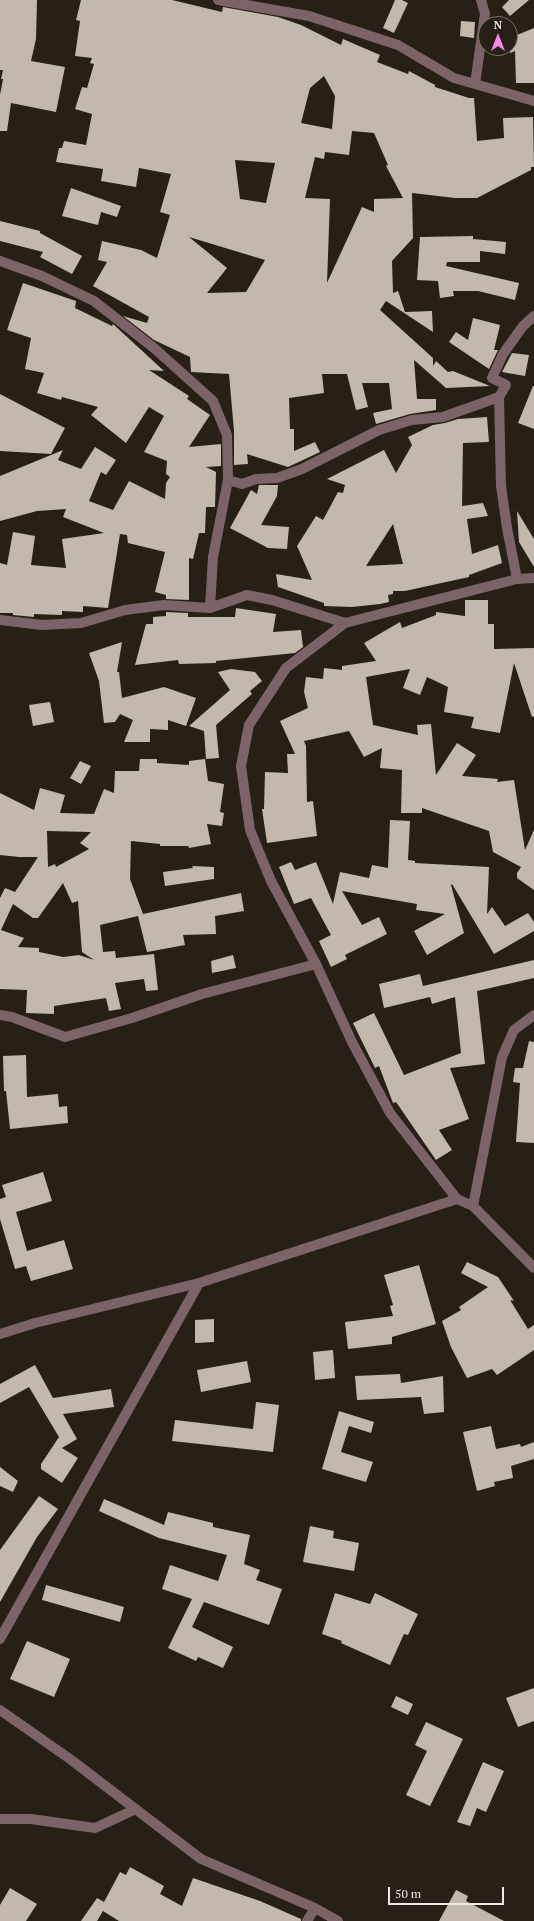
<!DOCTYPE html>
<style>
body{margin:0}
#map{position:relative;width:534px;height:1921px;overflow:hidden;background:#272016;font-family:"PT Serif",serif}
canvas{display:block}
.north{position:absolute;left:478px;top:16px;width:40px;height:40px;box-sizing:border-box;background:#272016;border:1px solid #777168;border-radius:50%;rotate:0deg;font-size:11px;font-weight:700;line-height:16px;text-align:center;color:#efeae3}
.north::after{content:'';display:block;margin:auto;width:14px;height:18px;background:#fa87e8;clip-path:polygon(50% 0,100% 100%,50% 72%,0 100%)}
.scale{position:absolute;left:388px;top:1887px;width:116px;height:18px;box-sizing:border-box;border:2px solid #efeae3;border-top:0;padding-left:5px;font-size:12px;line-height:14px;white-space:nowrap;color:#efeae3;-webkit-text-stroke:3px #272016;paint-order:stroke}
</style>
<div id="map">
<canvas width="534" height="1921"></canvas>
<div class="north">N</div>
<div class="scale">50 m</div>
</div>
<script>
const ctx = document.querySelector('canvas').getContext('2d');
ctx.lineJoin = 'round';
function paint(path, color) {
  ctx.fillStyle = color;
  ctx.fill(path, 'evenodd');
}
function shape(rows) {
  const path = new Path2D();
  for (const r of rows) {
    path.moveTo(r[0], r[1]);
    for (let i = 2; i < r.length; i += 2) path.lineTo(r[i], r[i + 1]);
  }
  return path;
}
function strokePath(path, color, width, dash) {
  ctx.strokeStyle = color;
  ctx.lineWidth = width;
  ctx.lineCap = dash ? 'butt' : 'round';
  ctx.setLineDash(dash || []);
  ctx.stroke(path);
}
const building = shape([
 [0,0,37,0,36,39,31,61,65,67,56,112,11,103,7,131,0,131,0,95,3,79,1,79,3,70,0,70],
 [81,0,172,0,222,12,223,7,278,17,301,25,341,45,343,39,380,55,377,62,408,74,409,71,435,85,435,87,469,98,474,98,477,141,504,138,503,118,533,117,534,167,531,167,531,170,477,198,455,198,412,193,413,238,392,261,393,293,398,291,405,312,432,311,433,332,386,301,380,310,433,358,433,366,436,361,448,372,453,371,490,386,446,388,414,360,417,399,436,399,436,410,410,414,376,424,373,413,392,409,389,383,362,383,368,407,356,410,347,374,322,374,324,393,289,398,290,429,294,429,294,451,315,442,320,452,288,467,247,454,248,464,234,465,234,431,229,374,191,372,190,357,154,340,123,316,147,323,149,317,93,286,107,262,98,260,102,241,141,250,157,258,170,215,160,212,171,174,139,168,136,187,101,181,103,169,56,162,59,148,62,148,64,141,86,145,92,114,75,109,82,87,87,88,94,64,90,63,92,58,75,56,80,21,76,20],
 [324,76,335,96,332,129,301,123,310,88],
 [352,131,374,133,388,165,386,166,403,198,374,199,374,212,362,207,327,283,330,199,305,198,315,157,324,159,325,152,349,155],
 [235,160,275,163,266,203,240,199],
 [189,237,265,260,246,292,207,293,227,268],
 [395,0,402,0,408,3,394,33,383,28],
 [509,0,529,0,510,16,502,7],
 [461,21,475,22,474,38,460,36],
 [534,28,534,83,516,83,515,51,510,53,510,38],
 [71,188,121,206,117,217,101,212,98,225,62,216],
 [0,221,40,231,40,233,82,256,72,274,40,257,43,252,0,241],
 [473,236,473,239,506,242,505,254,480,251,480,262,447,262,446,266,519,283,515,300,478,291,453,291,454,296,440,298,438,281,417,280,420,237],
 [23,283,76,301,75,308,112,326,113,324,164,371,149,370,189,396,187,399,210,415,189,447,221,444,221,466,206,467,216,472,215,507,206,507,205,533,199,533,193,559,189,558,189,600,166,599,166,595,155,592,165,552,128,543,127,535,120,534,108,608,83,606,83,612,62,611,62,615,34,614,34,617,13,615,13,613,0,613,0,563,7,565,13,532,35,536,31,565,66,568,62,539,104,533,63,517,66,509,37,511,0,521,0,476,63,450,58,460,81,469,95,447,116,460,106,475,101,472,89,501,113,510,129,481,165,499,166,483,170,477,166,474,167,461,144,452,164,416,149,407,126,443,91,415,98,407,62,397,61,400,37,393,44,373,25,369,31,338,7,330],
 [473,318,500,325,494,350,498,350,489,369,449,342,456,332,468,340],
 [512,353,529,355,525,376,502,372],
 [533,386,534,386,534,429,518,423],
 [0,394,65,428,51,454,0,451],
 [487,417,489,442,463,443,462,506,483,503,488,516,467,519,472,554,498,545,502,563,469,575,469,577,405,591,393,591,393,594,388,595,389,602,380,604,352,607,324,606,324,603,278,587,276,574,312,580,297,546,316,516,323,520,338,492,343,493,345,485,327,479,384,450,396,473,412,445,408,437,433,425,445,423,458,419],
 [393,524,403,564,366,566],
 [259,485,278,485,277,496,261,525,289,527,287,549,268,548,230,528,251,490,257,494],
 [517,511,534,539,534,567,519,542],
 [465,600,488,600,488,624,494,624,494,649,534,648,534,716,532,717,514,663,500,733,471,728,474,717,444,712,448,687,427,677,420,695,403,688,410,669,366,677,373,725,418,735,417,725,431,724,436,775,457,743,476,755,462,776,498,779,497,782,514,780,525,850,534,830,534,890,517,878,517,873,521,867,493,852,489,831,422,808,422,813,401,813,402,770,380,768,382,748,364,757,349,731,304,741,306,746,307,802,313,801,317,836,267,843,262,809,264,809,265,772,288,773,287,754,295,754,280,721,308,708,304,692,306,677,323,679,324,668,342,670,342,666,376,661,364,643,400,622,402,628,436,615,436,612,465,616],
 [236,608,276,614,273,632,301,630,303,647,295,653,216,661,216,663,179,664,178,660,135,665,146,624,153,624,153,617,166,616,166,612,188,613,188,617,235,617],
 [122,642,117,672,119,672,122,698,164,687,196,698,186,726,168,720,168,730,150,729,150,742,124,742,133,720,120,714,115,722,104,723,99,681,89,653],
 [231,669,255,672,262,681,250,691,252,694,216,725,219,758,206,759,204,731,189,726,230,690,218,672],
 [50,702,54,722,33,726,29,705],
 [140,759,157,759,157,763,189,765,189,761,205,759,208,781,224,784,220,812,224,813,222,826,207,824,211,844,189,848,188,846,160,846,160,844,131,841,130,879,143,914,241,893,244,911,215,916,216,934,183,935,185,945,147,952,138,916,100,925,103,952,115,951,116,958,154,954,158,990,146,991,144,979,115,983,121,1009,109,1011,106,998,54,1006,54,1014,26,1013,27,990,0,989,0,898,5,888,15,892,38,857,19,857,0,855,0,793,34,810,40,788,65,795,60,813,94,814,104,789,114,793,115,771,139,771],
 [47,831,91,832,80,843,89,849,56,867,55,864,48,867],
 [63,883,72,903,78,901,82,952,94,960,79,955,63,957,39,952,39,948,18,947,24,938,1,930,13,904,33,918,38,918],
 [80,761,91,766,81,784,70,778],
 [390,820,410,821,408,860,415,861,415,863,489,867,487,914,492,907,505,926,528,913,534,922,534,931,494,954,452,884,451,885,464,933,427,955,414,931,445,914,416,910,417,904,342,891,362,925,379,917,387,934,345,955,347,959,331,967,319,941,331,935,311,898,294,904,279,867,291,862,295,870,316,862,333,904,340,872,369,878,372,865,388,868],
 [192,866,214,867,214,879,165,886,163,872,193,868],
 [233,955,236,968,212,973,211,961],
 [534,960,534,978,477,991,485,1064,450,1068,469,1119,439,1130,452,1150,436,1160,396,1102,393,1103,379,1066,375,1068,353,1023,374,1013,404,1075,461,1053,455,997,432,1004,430,997,384,1008,379,984,420,974,423,986],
 [529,1041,534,1042,534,1143,516,1142,520,1083,513,1082,515,1068,523,1068],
 [26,1055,27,1097,58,1094,59,1107,67,1106,68,1123,10,1129,6,1091,4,1091,3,1056],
 [43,1172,52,1201,16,1212,27,1251,64,1240,73,1269,31,1281,26,1266,15,1269,0,1219,0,1199,6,1197,2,1185],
 [467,1262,498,1277,514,1301,510,1300,528,1329,534,1325,534,1350,497,1375,492,1369,467,1378,451,1347,442,1321,461,1310,459,1307,488,1287,461,1273],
 [419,1265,436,1324,392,1337,392,1344,348,1349,345,1322,393,1316,390,1306,393,1305,384,1275],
 [214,1319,214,1342,195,1343,195,1320],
 [333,1350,335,1378,315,1380,313,1352],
 [247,1361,251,1382,201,1392,197,1370],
 [35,1365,53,1398,111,1389,114,1407,63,1414,77,1439,62,1448,78,1458,62,1483,41,1469,41,1464,59,1437,29,1387,0,1403,0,1384],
 [400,1374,401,1383,443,1376,444,1412,424,1414,421,1397,357,1400,355,1376],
 [256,1402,279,1405,273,1452,172,1441,175,1420,253,1429],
 [339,1411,374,1422,371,1433,349,1426,341,1452,373,1462,366,1482,322,1469],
 [491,1426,496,1449,520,1444,521,1447,534,1442,534,1459,511,1466,513,1478,494,1482,495,1486,477,1491,463,1432],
 [0,1467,18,1481,13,1492,0,1486],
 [39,1496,58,1509,37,1537,0,1602,0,1550],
 [104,1499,164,1525,168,1512,213,1523,213,1527,250,1535,244,1564,260,1570,256,1580,282,1589,269,1625,204,1602,192,1627,233,1647,223,1668,198,1657,196,1661,168,1648,192,1599,162,1589,170,1565,218,1581,227,1555,159,1538,99,1511],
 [310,1526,334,1531,333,1538,359,1543,354,1571,303,1562],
 [46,1585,124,1607,120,1622,42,1600],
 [335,1593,370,1604,375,1593,418,1614,408,1635,404,1634,390,1665,341,1643,342,1641,322,1634],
 [27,1641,70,1659,54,1697,10,1679],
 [534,1688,534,1721,518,1727,506,1698],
 [396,1696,413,1704,408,1715,391,1707],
 [426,1722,463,1739,430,1806,406,1795,427,1751,415,1745],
 [483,1762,504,1771,486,1812,477,1808,470,1826,457,1822],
 [130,1867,164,1886,160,1894,182,1906,193,1878,260,1901,301,1919,301,1921,119,1921,103,1911,97,1921,81,1921,97,1898,104,1902,120,1872,126,1875],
 [10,1888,37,1904,26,1921,0,1921,0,1905],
 [456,1890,468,1896,466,1901,504,1921,439,1921]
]);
const street = shape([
 [218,0,309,16,398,45,454,78,534,101],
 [475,84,485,14,481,0],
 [0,261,42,276,94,301,154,348,213,401,227,435,228,480,213,557,210,608],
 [499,397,501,486,507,528,517,579],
 [228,480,242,484,256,479,277,478,302,469,379,430,412,420,443,417,499,397,506,385,492,378,503,354,523,326,534,316],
 [0,620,42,625,81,623,125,610,164,605,210,608,247,595,272,600,345,623],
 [0,1015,12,1017,65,1037,132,1018,202,994,316,964],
 [457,1199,390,1113,352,1042,316,964,271,881,250,830,241,766,249,725,286,668,345,623,517,579,534,578],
 [473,1206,534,1268],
 [0,1334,35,1323,199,1283],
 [0,1639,199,1283,457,1199,473,1206,502,1057,514,1030,534,1015],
 [0,1710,70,1759,201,1859,315,1908,338,1921],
 [0,1819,31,1819,95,1828,136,1809],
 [307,1921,315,1908]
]);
paint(building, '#c2b9ac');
strokePath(street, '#7c6367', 10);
</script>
